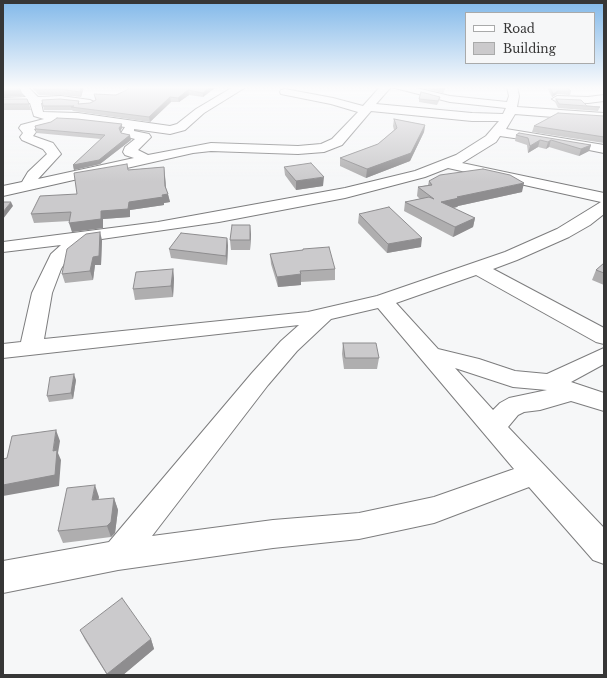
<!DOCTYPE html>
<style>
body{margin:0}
#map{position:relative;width:607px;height:678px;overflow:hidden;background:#f6f7f8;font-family:"Libre Baskerville",serif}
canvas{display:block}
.frame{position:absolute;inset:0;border:4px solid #363636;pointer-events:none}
.legend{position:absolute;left:465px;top:12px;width:130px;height:52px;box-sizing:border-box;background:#f6f7f8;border:1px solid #a9aaaa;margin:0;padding:5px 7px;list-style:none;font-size:12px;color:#363636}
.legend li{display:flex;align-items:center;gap:8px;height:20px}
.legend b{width:20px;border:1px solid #a9aaaa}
</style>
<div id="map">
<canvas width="607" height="678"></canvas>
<div class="frame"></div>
<ul class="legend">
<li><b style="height:5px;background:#fff"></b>Road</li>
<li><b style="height:11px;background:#cbcacc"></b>Building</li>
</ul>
</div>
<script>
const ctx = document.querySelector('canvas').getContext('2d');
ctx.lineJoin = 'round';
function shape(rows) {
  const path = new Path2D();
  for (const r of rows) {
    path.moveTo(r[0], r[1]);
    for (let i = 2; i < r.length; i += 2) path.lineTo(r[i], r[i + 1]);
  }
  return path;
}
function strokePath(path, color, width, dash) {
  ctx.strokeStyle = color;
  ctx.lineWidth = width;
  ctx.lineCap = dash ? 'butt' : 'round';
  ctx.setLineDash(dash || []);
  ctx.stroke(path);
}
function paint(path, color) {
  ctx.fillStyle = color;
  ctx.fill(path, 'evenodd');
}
const minor = shape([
 [16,87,28,87,38,97,61,96,90,100,96,103,90,106,61,102,41,103,43,112,78,113,170,126,177,124,196,109,233,87,246,87,204,113,185,130,170,134,134,129,134,131,149,134,151,137,138,150,148,155,211,143,298,146,321,144,332,139,358,112,331,104,281,94,280,92,281,90,285,89,333,98,363,106,380,87,391,87,376,104,472,113,503,114,506,108,450,102,391,87,412,87,450,96,507,102,509,96,507,87,517,87,519,96,517,107,604,113,604,121,515,114,506,129,604,145,604,153,569,146,500,136,496,142,462,163,604,193,604,214,590,225,569,237,517,260,493,269,604,328,604,344,596,342,476,275,396,303,438,349,479,359,515,371,547,374,604,348,604,364,571,382,604,393,604,411,571,401,540,410,524,412,518,415,508,427,604,528,604,564,593,560,529,487,434,523,359,539,273,548,118,570,3,593,3,561,109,542,252,373,281,341,299,325,3,358,3,344,21,342,32,293,51,254,61,245,3,252,3,242,158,222,345,188,415,171,456,155,486,136,499,121,472,121,371,111,342,145,324,152,298,154,211,151,193,153,3,196,3,186,22,182,28,172,47,154,43,149,22,140,20,137,23,133,19,128,21,125,44,119,34,116,30,103,3,104,3,98,26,97,16,87],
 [57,120,78,121,125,127,121,133,123,136,135,139,125,147,123,152,125,155,134,158,38,179,61,154,53,143,33,136,36,132,34,129,52,125,57,120],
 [448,168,601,202,557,229,505,252,377,296,308,312,44,339,52,293,61,269,68,257,88,241,219,222,345,198,425,177,448,168],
 [378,308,514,469,434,497,359,513,273,520,152,536,268,385,297,351,331,319,378,308],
 [455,368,513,387,547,390,509,398,500,403,493,410,455,368],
 [604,95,604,101,588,103,557,102,552,99,557,96,588,97,604,95]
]);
const wall = shape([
 [31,87,84,87,81,97,61,95,39,95],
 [216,87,203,97,189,95,179,102,171,102,150,122,73,111,72,110,44,110,42,100,79,101,79,104,90,103,116,95],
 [423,87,446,87,443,93,423,88],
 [547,87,566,87,571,91,570,95,557,94,552,97],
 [440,97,439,101,437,105,419,102,419,99],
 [3,99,27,99,31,110,3,110],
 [556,99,587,106,600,107,598,111,558,108,555,102],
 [604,116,604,143,532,132,534,126],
 [394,119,425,125,424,132,410,161,366,178,340,166,340,158,378,144,394,130,393,126],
 [35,126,122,128,120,131,121,133,131,140,100,164,74,170,73,165,101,139,37,133],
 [516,135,591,145,589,151,579,156,549,147,546,149,538,147,528,153,527,145,515,141],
 [164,167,166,188,170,202,164,203,164,205,130,210,130,217,103,219,103,228,72,232,70,221,34,223,31,214,77,194,128,170],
 [284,167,323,186,296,190,285,175],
 [429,181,522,192,458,206,457,207,453,208,475,218,473,227,453,237,404,211,405,202,420,199,417,196,418,187,428,185],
 [359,214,421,247,387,253,358,223],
 [251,234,250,250,231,250,230,240],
 [227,238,228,246,227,265,171,258,169,249],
 [102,240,101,265,95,265,93,280,65,283,62,274],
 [303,249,335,269,335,280,301,282,301,285,278,287,271,264,270,254,303,250],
 [604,263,604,285,592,280,596,270],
 [173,269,174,279,173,297,135,300,133,289],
 [343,343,379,358,377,369,344,369,342,354],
 [76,380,73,399,49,402,47,396],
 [99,497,98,500,114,498,118,510,115,533,111,537,63,543,58,531],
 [80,630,151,639,154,649,123,675,107,675,85,640]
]);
const shadedWall = shape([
 [81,87,84,87,81,97,80,92],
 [210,87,216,87,203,97,203,93],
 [21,90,23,96,3,97,3,91],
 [188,90,189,95,179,102,178,98],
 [558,91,557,94,552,97,553,94],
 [170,97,171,102,150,122,149,117],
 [122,124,122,128,120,132,119,128],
 [425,125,424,132,410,161,366,178,367,169],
 [130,135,131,140,100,164,74,170,73,165],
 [540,140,538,147,528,153,530,146],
 [551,140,549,147,546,149,548,142],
 [591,145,589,151,579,156,581,149],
 [164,167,165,175,166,194,165,186],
 [324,177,323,186,296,190,296,181],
 [524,183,522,192,458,206,457,207,439,211,441,202,457,197],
 [168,194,170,202,164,203,164,205,130,210,130,217,103,219,103,228,72,232,69,223,101,211,129,202],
 [11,202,13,206,3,219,3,212],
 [475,218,473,227,453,237,455,227],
 [250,225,251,234,250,250],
 [100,232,102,240,101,265,95,265,93,280,90,271,93,257],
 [227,238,228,246,227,265,226,256],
 [422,238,421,247,387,253,388,244],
 [173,269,174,279,173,297,171,286],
 [301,274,301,285,278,287,277,277],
 [74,374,76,380,73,399,71,393],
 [56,430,60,441,58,453,61,460,59,486,3,496,3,485,53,451],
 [95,485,99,497,96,512,92,500],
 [114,498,118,510,115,533,111,537,107,526],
 [151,639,154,649,123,675,108,675,107,674]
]);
const building = shape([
 [3,87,18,87,21,90,3,91,3,87],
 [35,87,81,87,80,92,60,89,37,90,35,87],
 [130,87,210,87,203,93,188,90,178,98,170,97,149,117,71,107,74,106,43,106,42,100,60,99,79,101,78,104,90,103,96,100,94,94,116,95,127,90,130,87],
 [436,87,444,87,444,89,436,87],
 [550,87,566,87,571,91,558,91,553,94,550,87],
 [421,92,440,97,438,101,419,99,421,92],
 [3,99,27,99,29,104,3,104,3,99],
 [556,99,581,100,587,106,600,107,559,104,556,99],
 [558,113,604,116,604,137,534,126,558,113],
 [57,118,77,119,122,124,119,128,121,133,130,135,99,160,73,165,105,135,36,129,35,126,51,122,57,118],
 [394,119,425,125,411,153,367,169,340,158,378,144,397,128,394,119],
 [519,133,591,145,581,149,551,140,548,142,540,140,530,146,528,138,516,135,519,133],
 [311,163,324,177,296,181,284,167,311,163],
 [127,164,128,170,164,167,165,186,168,194,162,195,163,197,129,202,128,209,101,211,101,219,69,223,71,212,31,214,40,196,77,194,74,173,127,164],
 [483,169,510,175,524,183,457,197,459,198,441,202,475,218,455,227,405,202,429,197,434,199,418,187,432,185,429,181,440,175,483,169],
 [3,202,11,202,3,212,3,202],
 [389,207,422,238,388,244,359,214,389,207],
 [232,225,250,225,250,240,230,240,232,225],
 [100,232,99,256,93,257,90,271,62,274,67,249,86,234,100,232],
 [181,233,227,238,226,256,169,249,181,233],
 [329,247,335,269,300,271,301,274,277,277,270,254,303,250,303,249,329,247],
 [604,263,604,273,596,270,604,263],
 [173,269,171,286,133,289,136,272,173,269],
 [343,343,376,343,379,358,345,358,343,343],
 [74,374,71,393,47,396,50,377,74,374],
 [56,430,53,451,57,450,55,475,3,485,3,459,7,458,12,436,56,430],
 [95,485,92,500,114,498,111,522,107,526,58,531,67,488,95,485],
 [122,598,151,639,107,674,80,630,122,598]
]);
strokePath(minor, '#7d7d7e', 2);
paint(minor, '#fff');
paint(wall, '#afaeaf');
paint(shadedWall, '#8e8d8f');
paint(building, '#cbcacc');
strokePath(building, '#8e8d8f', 1);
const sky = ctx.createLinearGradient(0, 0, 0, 182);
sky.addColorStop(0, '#81b8e9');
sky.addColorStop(0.48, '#fbfbfc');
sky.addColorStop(1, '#fbfbfc00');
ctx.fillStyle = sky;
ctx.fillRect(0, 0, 607, 182);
</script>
